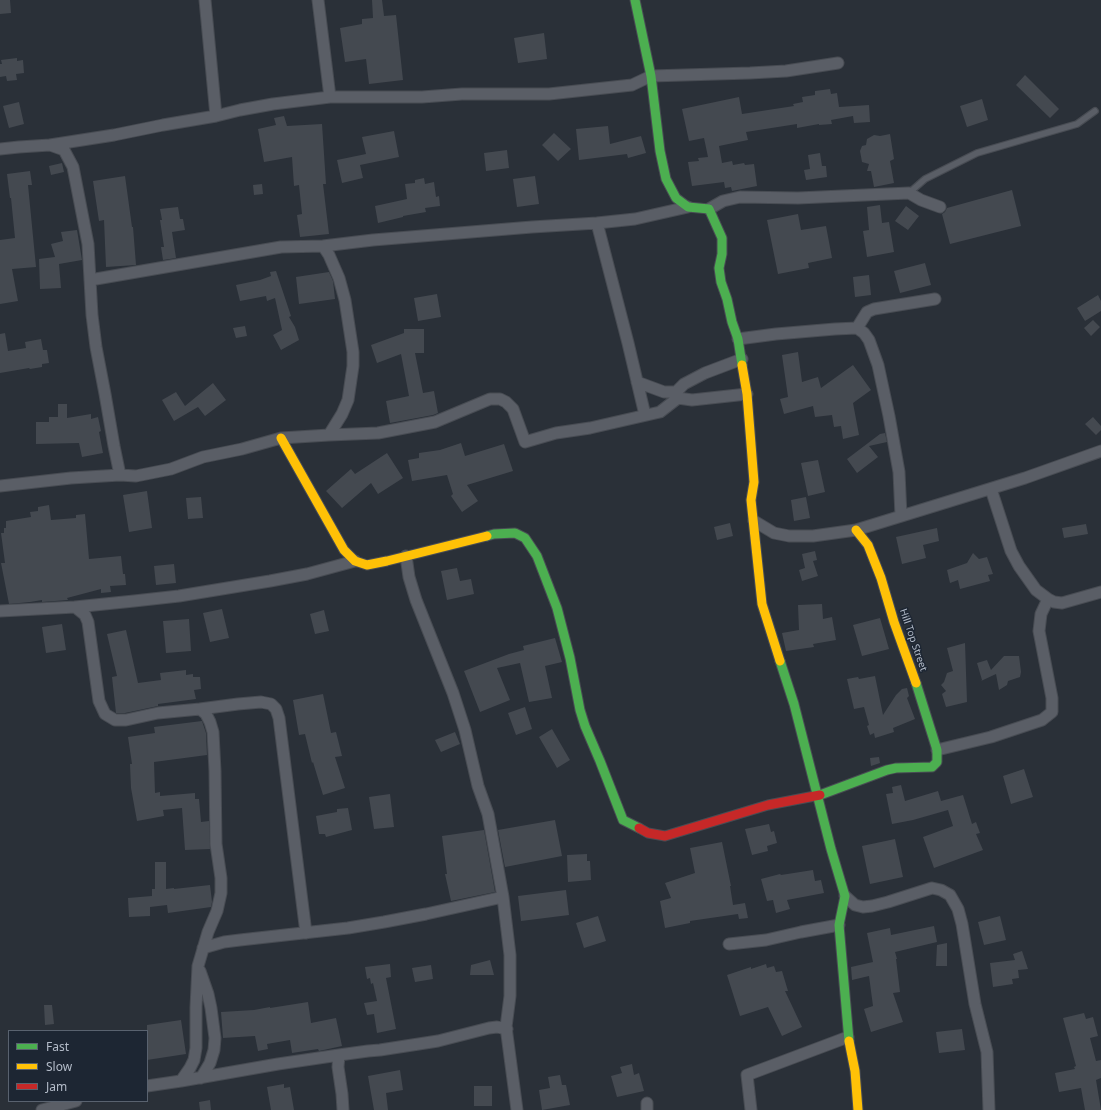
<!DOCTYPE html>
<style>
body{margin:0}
#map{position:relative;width:1101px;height:1110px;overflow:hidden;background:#2a3038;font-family:"Noto Sans",sans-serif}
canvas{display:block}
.legend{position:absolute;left:8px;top:1030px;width:140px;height:72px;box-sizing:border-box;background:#1d2633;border:1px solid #59626f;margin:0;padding:5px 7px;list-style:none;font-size:12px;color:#b4bcc9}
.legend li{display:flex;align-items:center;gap:8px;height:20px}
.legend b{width:20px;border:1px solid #59626f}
</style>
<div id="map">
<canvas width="1101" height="1110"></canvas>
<ul class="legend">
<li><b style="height:5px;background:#4caf50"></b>Fast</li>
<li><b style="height:5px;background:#ffc107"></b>Slow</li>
<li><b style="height:5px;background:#c62828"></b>Jam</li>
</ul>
</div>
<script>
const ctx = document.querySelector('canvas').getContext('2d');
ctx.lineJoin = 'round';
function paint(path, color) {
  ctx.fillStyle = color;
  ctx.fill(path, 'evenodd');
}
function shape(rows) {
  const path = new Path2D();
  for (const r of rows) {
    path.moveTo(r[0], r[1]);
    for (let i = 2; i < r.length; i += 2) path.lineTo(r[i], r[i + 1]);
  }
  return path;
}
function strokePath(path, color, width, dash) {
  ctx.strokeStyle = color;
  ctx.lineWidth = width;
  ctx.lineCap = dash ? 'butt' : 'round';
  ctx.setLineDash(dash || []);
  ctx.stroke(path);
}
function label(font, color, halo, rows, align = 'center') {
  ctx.font = font + ' "Noto Sans",sans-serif';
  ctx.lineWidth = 3;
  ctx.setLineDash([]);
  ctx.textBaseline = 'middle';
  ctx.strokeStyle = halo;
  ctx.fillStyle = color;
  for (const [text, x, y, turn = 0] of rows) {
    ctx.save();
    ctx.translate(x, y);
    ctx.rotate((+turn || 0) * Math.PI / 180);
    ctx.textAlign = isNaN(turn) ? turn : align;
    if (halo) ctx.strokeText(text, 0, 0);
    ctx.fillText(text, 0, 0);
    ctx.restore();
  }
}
const building = shape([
 [0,0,10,0,11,13,0,14],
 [372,0,382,0,384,16,396,15,403,80,369,84,366,59,345,62,340,28,362,24,362,19,373,18],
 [544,33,547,59,518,63,514,38],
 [17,58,17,61,23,60,24,73,16,74,17,80,7,81,6,76,0,77,0,64,2,64,1,60],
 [1025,75,1059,109,1050,118,1016,85],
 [830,89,831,94,837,93,839,107,869,105,870,122,854,123,853,116,831,120,832,124,819,125,819,124,797,128,797,124,746,132,748,140,719,146,722,163,732,161,733,165,744,163,745,165,754,164,757,186,732,191,731,187,725,188,724,182,692,186,688,162,699,161,698,158,708,157,704,138,689,141,682,109,739,97,742,114,794,106,793,104,803,102,802,97,815,95,815,91],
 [982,99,988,120,967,127,960,106],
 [19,102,24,124,9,128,3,106],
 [284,116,287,126,322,124,326,184,323,184,329,234,300,237,297,215,302,214,299,185,294,186,292,157,264,162,258,129,276,125,274,118],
 [608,126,610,144,641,136,646,153,628,158,627,154,579,160,576,129],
 [394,131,399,157,360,165,363,178,342,183,337,160,366,154,362,137],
 [554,133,571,149,558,161,542,145],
 [890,134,894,159,890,161,894,183,874,187,871,171,867,171,869,164,862,162,860,151,862,146,866,145,867,139,874,135,880,136],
 [507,150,509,168,486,171,484,153],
 [820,153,822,166,826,166,827,177,806,180,804,170,810,169,808,155],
 [62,163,64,172,51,175,49,166],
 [30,171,32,185,28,185,36,267,12,269,18,301,0,304,0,240,15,238,11,198,10,198,7,174],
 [125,176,132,227,133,227,136,265,106,267,104,220,99,221,93,181],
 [535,176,539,204,517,207,513,179],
 [424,178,425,184,434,182,436,197,439,196,440,206,425,208,426,212,403,216,403,217,378,223,375,206,407,199,405,184,415,183,415,180],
 [262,184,263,194,254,195,253,185],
 [1012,190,1021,226,950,244,942,214,945,212,947,208],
 [880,205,882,223,889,222,894,252,867,257,863,231,869,230,867,207],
 [906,206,919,216,908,230,895,221],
 [178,207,180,219,183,219,185,230,172,232,176,258,163,260,161,247,164,247,160,220,162,220,160,209],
 [798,214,801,230,826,226,832,258,808,263,809,268,778,274,767,220],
 [77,230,82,260,59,264,61,288,40,289,39,259,55,257,51,244,63,241,61,232],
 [925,263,931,285,900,293,894,271],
 [276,271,291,316,289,317,295,327,299,340,281,350,273,335,282,330,275,298,267,301,266,296,240,301,236,285,260,280,271,276,270,272],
 [329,272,333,281,335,299,299,304,296,277],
 [869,275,871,295,855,297,853,277],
 [437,294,441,317,418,321,414,298],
 [1098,295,1101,301,1101,311,1085,321,1077,308],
 [1093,320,1100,327,1091,336,1084,328],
 [245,326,247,336,236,338,233,328],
 [404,329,424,329,424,353,415,353,423,393,434,391,438,413,433,415,390,423,386,401,409,396,401,354,377,363,371,345,404,333],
 [5,333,8,351,26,348,25,342,41,339,43,350,47,350,49,363,42,364,42,367,30,369,29,368,0,373,0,334],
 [798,352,802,382,818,377,821,388,853,365,871,390,853,403,859,435,843,439,841,426,834,427,832,415,815,417,813,406,784,414,780,399,788,397,782,355],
 [213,383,226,400,205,416,198,407,174,421,162,400,176,392,185,406],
 [58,404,67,404,67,418,91,414,91,419,98,417,101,431,99,432,103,453,82,457,79,443,36,444,36,422,49,422,49,417,58,417],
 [1093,417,1101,426,1101,430,1096,435,1085,424],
 [885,433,887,442,869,446,878,457,857,473,847,459,880,434],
 [461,443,465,456,504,444,513,471,467,485,478,501,462,512,451,496,453,494,447,475,412,481,408,460,419,458,419,453,440,450],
 [387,453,403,478,378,494,371,483,342,508,326,491,351,469,355,474],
 [818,460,825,492,808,496,801,463],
 [147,491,152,528,129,532,123,495],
 [201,497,203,518,188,519,186,498],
 [806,497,810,518,794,521,791,500],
 [49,505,51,520,76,518,76,515,85,514,89,559,121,556,123,574,125,574,126,585,110,586,111,592,101,593,101,589,67,598,68,600,42,602,42,600,30,602,9,604,1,563,5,563,1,533,4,533,4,528,6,528,6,521,31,517,30,512,38,511,38,507],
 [730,523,733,536,717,540,714,527],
 [1086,524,1088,534,1064,538,1062,528],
 [937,528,939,541,923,545,926,558,902,564,896,537],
 [815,551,817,560,813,561,818,576,802,581,799,570,805,568,802,554],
 [973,553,979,559,987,557,993,574,988,575,990,581,960,589,958,580,950,583,947,570,967,563],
 [174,564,176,583,156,585,154,566],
 [457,568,460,581,471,579,474,594,447,600,441,571],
 [822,604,823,619,832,617,836,640,813,644,814,647,786,651,782,633,799,630,798,605],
 [222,609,229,638,210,642,203,613],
 [324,610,329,631,315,634,310,614],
 [880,618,889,649,862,656,853,625],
 [189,619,191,651,166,653,163,621],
 [62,624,66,650,46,653,42,627],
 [126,630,138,683,161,680,160,673,186,670,186,675,193,674,193,677,200,677,201,689,194,690,196,699,158,704,158,706,125,713,116,713,112,677,117,676,107,634],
 [555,638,562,662,545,666,552,698,529,702,520,663,497,668,510,700,480,712,464,671,509,654,524,650,523,646],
 [965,643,967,702,946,707,942,694,946,691,941,685,944,682,947,673,953,671,947,648],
 [1004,656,1019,656,1021,672,1020,677,1008,681,1007,685,999,690,996,674,981,681,982,680,977,663,987,660,991,670],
 [875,676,883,715,896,695,902,689,907,688,909,696,907,698,915,719,893,728,894,732,875,738,874,733,870,735,867,726,869,725,864,707,854,709,847,679,858,677,859,679],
 [323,694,331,733,336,732,342,756,335,757,345,788,323,795,313,762,312,763,305,734,299,735,293,700],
 [525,707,532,729,516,735,508,713],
 [202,721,206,733,207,755,154,762,155,793,160,792,160,796,195,793,195,799,199,799,201,822,209,821,210,849,185,850,182,808,163,810,164,816,137,821,131,788,130,764,132,764,128,737,155,733,154,727],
 [552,729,570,760,557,768,539,737],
 [455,732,460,744,441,752,435,740],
 [879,757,880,763,871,766,870,758],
 [1024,769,1033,797,1011,804,1003,776],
 [901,785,905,801,938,791,941,801,963,795,972,824,976,822,980,833,976,834,983,850,934,868,923,837,953,826,948,810,913,820,892,824,886,794,893,793,892,787],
 [390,794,394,827,374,829,369,797],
 [348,808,352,830,326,837,325,834,319,834,316,816,337,812,337,809],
 [555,820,562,856,505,867,498,830],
 [769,824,771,832,774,831,777,843,767,846,768,851,752,855,745,829],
 [484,830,495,892,451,901,445,874,447,874,442,836],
 [895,839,903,877,870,884,862,846],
 [722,842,731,886,730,886,733,905,745,903,748,918,739,919,738,914,690,921,690,923,665,928,660,901,671,898,665,883,695,873,690,848],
 [587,854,587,861,590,861,591,880,568,882,567,855],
 [155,862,166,862,166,889,174,888,174,889,210,885,212,902,211,907,168,913,167,905,150,907,150,916,129,917,128,898,152,896,152,889,155,889],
 [813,870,815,881,821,880,824,893,787,900,790,909,776,913,773,900,767,901,761,879,780,874,781,875],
 [566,890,569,915,521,921,518,896],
 [598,916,606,941,584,948,576,923],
 [1000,916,1006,940,984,945,978,922],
 [934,926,937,942,895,952,897,959,896,959,900,992,893,993,903,1022,871,1032,864,1009,873,1006,869,976,852,980,851,967,873,962,867,933,890,928,891,935],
 [947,943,947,966,936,966,937,945],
 [1022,951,1028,969,1018,970,1019,978,1012,979,1013,984,993,987,990,963,1015,960,1013,954],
 [490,960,494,975,470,975,471,965],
 [390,964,391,977,386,978,396,1029,377,1033,374,1014,367,1015,364,1003,377,1001,373,983,371,984,370,978,367,979,365,967],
 [766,964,767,968,774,966,776,972,782,971,788,991,785,991,802,1027,782,1036,768,1007,740,1016,727,975,751,967,751,969],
 [431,965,433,979,415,982,412,968],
 [308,1002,311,1023,336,1018,342,1046,319,1051,318,1049,292,1053,290,1040,267,1044,268,1049,258,1051,255,1036,223,1038,221,1012,254,1010,270,1007,270,1008],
 [44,1005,52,1005,54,1024,45,1025],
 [1084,1013,1086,1019,1093,1017,1098,1036,1090,1038,1096,1061,1101,1060,1101,1078,1096,1080,1101,1110,1085,1110,1081,1088,1059,1092,1055,1073,1075,1069,1074,1067,1076,1066,1063,1018],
 [181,1020,186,1054,147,1060,147,1025],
 [962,1029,965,1050,939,1053,936,1032],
 [632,1064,634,1075,639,1073,644,1091,617,1097,611,1076,622,1073,620,1067],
 [400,1070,403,1090,386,1093,388,1110,374,1110,368,1076],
 [560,1075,562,1085,566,1085,570,1105,542,1110,539,1090,550,1088,548,1077],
 [284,1084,284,1088,290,1087,294,1110,271,1110,267,1087],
 [474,1086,492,1086,492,1106,474,1106],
 [210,1100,211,1110,200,1110,199,1102]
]);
const lane = shape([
 [909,193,925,179,977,153,1077,124,1095,111]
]);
const street = shape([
 [205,0,216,116],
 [318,0,330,97],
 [50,145,114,135,163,125,216,116,240,110,273,104,330,97,422,97,462,94,549,94,632,85,651,76,750,73,786,71,838,63],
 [0,149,19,147,50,145,64,150,73,167,88,244,92,315,96,347,105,394,114,446,120,475],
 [709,209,723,201,740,197,798,198,909,193,921,200,940,207],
 [597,223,628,343,645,415],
 [323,246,329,255,339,278,345,300,353,352,353,366,348,400,342,414,329,435],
 [90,280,281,247,323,246,373,240,532,227,597,223,635,219,688,207],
 [857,328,867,312,874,309,935,299],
 [738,339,776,334,835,329,857,328,864,333,869,340,878,365,889,416,899,472,901,516],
 [637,382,664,392,676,392],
 [678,398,676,392,684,384,705,373,742,359],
 [0,486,71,478,120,475,136,476,171,469,203,457,242,449,281,438,329,435,378,433,435,422,490,399,500,399,506,402,513,409,525,442,556,433,590,428,660,412,678,398,692,400,747,394],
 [991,489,1011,551,1019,566,1036,590,1048,599,1054,602,1062,603,1101,592],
 [754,521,774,533,789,536,813,536,856,530,1025,478,1101,451],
 [406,556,409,577,416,600,453,693,465,730,478,786,488,814,503,897,510,955,510,996,506,1027,517,1110],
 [75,607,85,615,88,622,99,701,105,714,115,720,126,720,158,713,200,709,206,714,210,722,213,732,215,771,216,844,221,878,221,893,217,911,208,932,198,966,196,1007,196,1048,194,1060,190,1068,181,1081],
 [0,611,75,607,134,601,179,596,270,581,307,574,355,561],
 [200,709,238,704,261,702,271,704,276,709,279,718,306,933],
 [937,750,991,737,1042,720,1052,712,1052,698,1039,631,1041,614,1048,599],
 [845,896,855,905,863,907,872,906,888,902,932,888,941,890,950,895,958,909,962,924,975,1004,987,1052,989,1110],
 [729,944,766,940,801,932,839,925],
 [203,948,224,942,240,940,348,928,384,922,426,914,503,897],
 [200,971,208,994,211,1008,215,1038,214,1050,210,1063,201,1078],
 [339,1055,338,1067,342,1094,343,1110],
 [147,1086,181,1081,278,1064,339,1055,368,1051,380,1050,438,1041,489,1028,497,1027,507,1029],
 [42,1110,76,1101],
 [647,1110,647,1103],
 [751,1110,747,1075,848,1037]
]);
const fast = shape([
 [635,0,651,76,660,151,666,179,676,198,688,207,709,209,722,238,722,254,719,268,721,282,727,299,732,322,738,339,742,365],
 [487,536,494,534,515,533,525,538,537,556,557,608,570,658,580,710,585,726,600,761,623,820,639,828],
 [780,661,794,704,831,849,845,896,839,925,849,1041],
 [820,795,887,770,896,768,932,767,937,762,937,750,916,683]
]);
const slow = shape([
 [742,365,747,394,754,482,751,500,762,604,780,661],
 [281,438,344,550,355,561,367,565,387,561,487,536],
 [856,530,868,545,881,578,894,622,916,683],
 [849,1041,855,1071,858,1110]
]);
const jam = shape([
 [639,828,648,833,665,836,768,805,820,795]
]);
const streetNames = [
 ["Hill Top Street",913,640,71]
];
paint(building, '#444950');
strokePath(lane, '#484c53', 8);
strokePath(street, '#484c53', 13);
strokePath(fast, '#484c53', 11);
strokePath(slow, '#484c53', 11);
strokePath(jam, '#484c53', 11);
strokePath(lane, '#5a5e66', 5.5);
strokePath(street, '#5a5e66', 11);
strokePath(fast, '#4caf50', 9);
strokePath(slow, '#ffc107', 9);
strokePath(jam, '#c62828', 9);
label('10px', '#b4bcc9', '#1d2633', streetNames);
</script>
